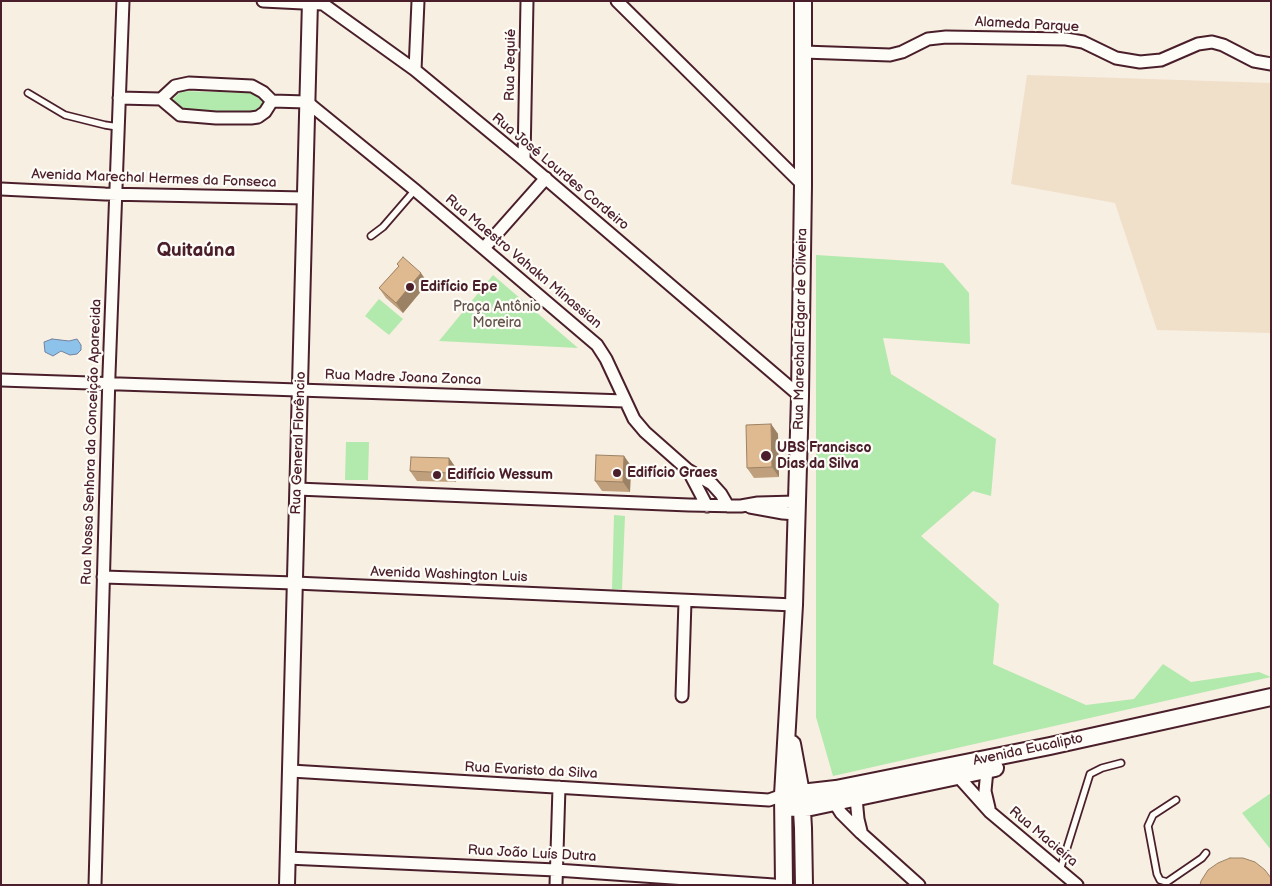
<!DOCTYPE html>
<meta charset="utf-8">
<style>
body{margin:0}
#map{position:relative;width:1272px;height:886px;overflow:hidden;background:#f7efe2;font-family:"Balsamiq Sans",sans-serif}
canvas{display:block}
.frame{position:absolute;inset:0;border:2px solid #4a1f2b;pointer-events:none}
</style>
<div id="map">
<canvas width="1272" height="886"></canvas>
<div class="frame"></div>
</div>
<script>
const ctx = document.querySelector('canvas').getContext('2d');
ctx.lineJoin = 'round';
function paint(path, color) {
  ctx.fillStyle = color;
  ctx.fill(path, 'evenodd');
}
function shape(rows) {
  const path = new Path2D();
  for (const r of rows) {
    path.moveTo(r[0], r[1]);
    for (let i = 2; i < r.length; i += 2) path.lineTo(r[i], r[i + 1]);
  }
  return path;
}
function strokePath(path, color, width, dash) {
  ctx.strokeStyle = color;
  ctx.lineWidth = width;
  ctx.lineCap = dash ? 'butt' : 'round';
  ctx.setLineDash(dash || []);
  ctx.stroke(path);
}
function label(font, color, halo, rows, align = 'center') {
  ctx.font = font + ' "Balsamiq Sans",sans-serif';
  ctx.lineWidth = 4.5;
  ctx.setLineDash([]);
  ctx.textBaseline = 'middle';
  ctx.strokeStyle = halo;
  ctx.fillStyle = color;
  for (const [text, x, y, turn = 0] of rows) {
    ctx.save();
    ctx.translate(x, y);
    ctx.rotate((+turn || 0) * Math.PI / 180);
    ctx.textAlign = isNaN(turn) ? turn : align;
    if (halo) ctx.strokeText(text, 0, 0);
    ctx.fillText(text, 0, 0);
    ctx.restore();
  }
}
const built = shape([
 [1027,75,1271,83,1271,333,1157,330,1115,203,1011,184]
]);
const green = shape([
 [181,91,256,93,264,102,258,113,181,111,172,100],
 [816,255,943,263,969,293,970,344,883,338,891,374,996,439,991,496,973,491,921,536,999,604,993,664,1086,705,1134,699,1163,664,1191,682,1259,672,1271,677,833,776,816,717],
 [493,275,578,348,439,341],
 [379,299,403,319,389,335,365,316],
 [346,442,369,442,368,480,345,480],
 [614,515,625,516,622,589,612,589],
 [1271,793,1271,850,1242,813]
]);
const water = shape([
 [52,339,69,341,77,339,81,345,81,350,77,354,70,355,61,351,53,356,45,352,44,342,52,339]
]);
const service = shape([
 [28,93,65,115,105,125,118,127],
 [371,236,383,227,415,190],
 [1176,800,1153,815,1148,826,1157,874,1160,880,1167,882,1202,858,1206,853],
 [1060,870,1090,774,1102,768,1121,763]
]);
const minor = shape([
 [263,1,323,4,415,70,524,160,800,396],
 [617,1,803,185],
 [803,52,890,55,902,52,928,39,946,37,1066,39,1083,42,1116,58,1140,62,1161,60,1198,44,1212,42,1223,45,1254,61,1271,64],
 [415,70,418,1],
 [119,98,161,99,180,115,216,118,251,118,258,117,265,112,272,101],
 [161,99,175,86,189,83,252,86,263,92,272,101,307,102,415,190,597,345,606,359,634,419,645,432,688,470,712,484,721,494,728,506],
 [524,160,527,1],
 [1,189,105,194,305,198],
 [484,248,546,178],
 [1,380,625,401],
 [688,470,707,506],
 [297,489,689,505,741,506,758,503,796,502],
 [750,507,783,513,796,514],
 [103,577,295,583,794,605],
 [682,696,685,601],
 [987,770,985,791,989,808],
 [291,771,769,800,783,795],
 [955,773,990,812,1077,885],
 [856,798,858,819,861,831],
 [834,802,841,813,861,833,919,885],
 [287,858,556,870,774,885],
 [95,885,109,374,123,1],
 [556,885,559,787]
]);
const tertiary = shape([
 [287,885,310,1]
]);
const secondary = shape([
 [792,744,801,793,803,828,804,885],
 [783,795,836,789,1050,746,1271,697],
 [784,808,811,807,995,768],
 [784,885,783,795,794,605,800,396,803,185,803,1]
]);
const wall = shape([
 [397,264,428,283,403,313,386,298,379,288,399,266],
 [771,424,778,434,779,477,754,478,747,468],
 [624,456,631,466,630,492,602,491,595,481],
 [449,458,456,468,456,482,417,481,410,471]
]);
const shadedWall = shape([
 [421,273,428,283,403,313,396,303],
 [771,424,778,434,779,477,772,467],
 [624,456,631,466,630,492,623,482],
 [449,458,456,468,456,482,449,473]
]);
const building = shape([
 [403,257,421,273,396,303,379,288,399,266,397,264,403,257],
 [771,424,772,467,747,468,746,425,771,424],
 [596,455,624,456,623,482,595,481,596,455],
 [411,457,449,458,449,473,410,471,411,457],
 [1230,858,1243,858,1255,862,1265,870,1271,878,1271,885,1200,885,1201,881,1208,870,1218,863,1230,858]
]);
const markers = [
 [410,287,5,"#4a1f2b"],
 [766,456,6,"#4a1f2b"],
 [617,473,5,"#4a1f2b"],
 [437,475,5,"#4a1f2b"]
];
const streetNames = [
 ["Alameda Parque",1027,25,3],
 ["Rua Jequié",511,65,-89],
 ["Rua José Lourdes Cordeiro",560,172,40],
 ["Avenida Marechal Hermes da Fonseca",154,179,2],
 ["Rua Maestro Vahakn Minassian",523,262,40],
 ["Rua Marechal Edgar de Oliveira",801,329,-89],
 ["Rua Madre Joana Zonca",403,378,2],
 ["Rua Nossa Senhora da Conceição Aparecida",92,442,-88],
 ["Rua General Florêncio",299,443,-88],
 ["Avenida Washington Luis",449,575,2],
 ["Avenida Eucalipto",1028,750,-12],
 ["Rua Evaristo da Silva",531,771,3],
 ["Rua Macieira",1043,837,40],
 ["Rua João Luis Dutra",532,854,3]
];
const poiNames = [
 ["Edifício Epe",420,287],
 ["UBS Francisco",777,448],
 ["Dias da Silva",777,464],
 ["Edifício Graes",627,473],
 ["Edifício Wessum",447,475]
];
const parkNames = [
 ["Praça Antônio",497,307],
 ["Moreira",497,323]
];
const districtNames = [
 ["Quitaúna",196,251]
];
paint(built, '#f0dfc9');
paint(green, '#b2e9ac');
paint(water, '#8dc3eb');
strokePath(water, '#72819e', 1);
strokePath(service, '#4a1f2b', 9);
strokePath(minor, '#4a1f2b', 15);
strokePath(tertiary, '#4a1f2b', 18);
strokePath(secondary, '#4a1f2b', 20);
strokePath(service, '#fdfcf7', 5.5);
strokePath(minor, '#fdfcf7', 11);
strokePath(tertiary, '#fdfcf7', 14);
strokePath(secondary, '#fdfcf7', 16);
paint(wall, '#c0a07c');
paint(shadedWall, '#9c8265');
paint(building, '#dfba90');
strokePath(building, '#9c8265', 1);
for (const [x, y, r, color] of markers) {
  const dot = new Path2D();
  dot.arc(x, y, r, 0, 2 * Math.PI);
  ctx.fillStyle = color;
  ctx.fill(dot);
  strokePath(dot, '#fdfcf7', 2);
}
label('14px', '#4a1f2b', '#fdfcf7', streetNames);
label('bold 14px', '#4a1f2b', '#fdfcf7', poiNames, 'left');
label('14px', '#64524b', '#fdfcf7', parkNames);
label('bold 19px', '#4a1f2b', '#fdfcf7', districtNames);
</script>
